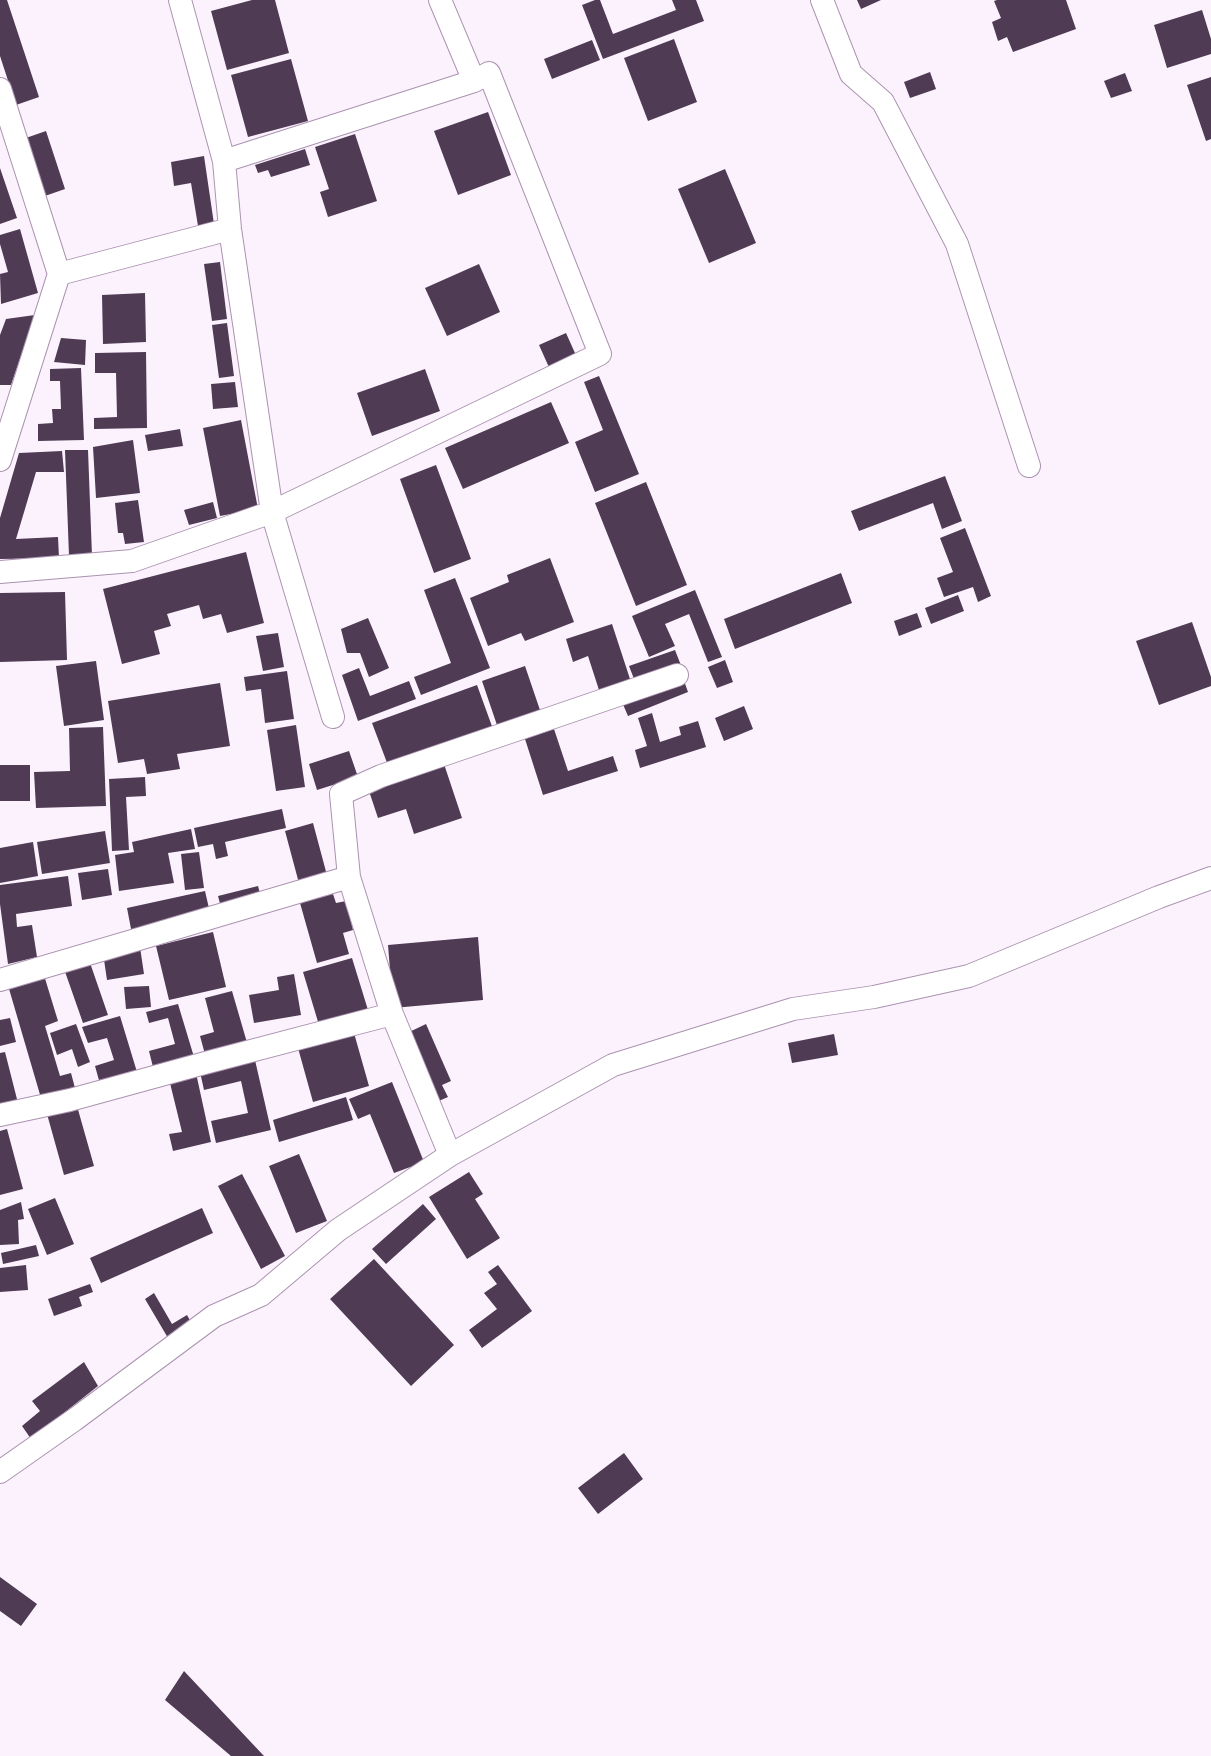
<!DOCTYPE html>
<style>
body{margin:0}
canvas{display:block;background:#fcf2fe}
</style>
<canvas width="1211" height="1756"></canvas>
<script>
const ctx = document.querySelector('canvas').getContext('2d');
ctx.lineJoin = 'round';
function paint(path, color) {
  ctx.fillStyle = color;
  ctx.fill(path, 'evenodd');
}
function shape(rows) {
  const path = new Path2D();
  for (const r of rows) {
    path.moveTo(r[0], r[1]);
    for (let i = 2; i < r.length; i += 2) path.lineTo(r[i], r[i + 1]);
  }
  return path;
}
function strokePath(path, color, width, dash) {
  ctx.strokeStyle = color;
  ctx.lineWidth = width;
  ctx.lineCap = dash ? 'butt' : 'round';
  ctx.setLineDash(dash || []);
  ctx.stroke(path);
}
const building = shape([
 [0,0,7,0,39,97,16,105,0,56],
 [252,0,275,0,289,53,227,70,211,11],
 [595,0,600,0,613,34,676,10,672,0,696,0,704,21,603,59,582,5],
 [857,0,881,0,861,9],
 [997,0,1066,0,1076,29,1013,52,1007,37,998,41,992,22,1001,18,994,1],
 [1202,10,1211,39,1211,54,1167,68,1154,25],
 [674,39,697,102,648,121,624,58],
 [592,40,600,60,552,79,544,59],
 [291,59,308,121,248,137,231,75],
 [930,72,936,89,910,98,904,82],
 [1125,73,1132,91,1111,98,1104,81],
 [1211,77,1211,139,1206,141,1187,85],
 [488,112,511,175,458,195,434,131],
 [46,131,65,189,42,197,23,139],
 [355,134,377,201,328,217,320,192,329,189,315,147],
 [305,149,310,165,271,177,268,170,258,173,255,165],
 [204,156,214,224,198,226,191,183,174,186,171,162],
 [0,168,17,218,0,224],
 [725,169,756,243,709,263,678,189],
 [20,229,38,293,1,304,0,274,8,272,0,244,0,235],
 [220,262,227,319,212,321,204,264],
 [479,264,500,312,447,336,425,288],
 [145,293,146,342,103,344,102,295],
 [35,315,11,385,0,385,0,335,6,319],
 [227,323,234,376,219,378,212,325],
 [566,333,579,362,552,374,539,345],
 [61,338,86,340,85,365,54,362],
 [146,352,147,428,94,429,94,418,117,417,116,373,95,373,95,353],
 [81,368,84,440,38,441,38,424,53,423,52,409,61,409,60,381,50,381,50,369],
 [425,369,440,411,372,436,357,393],
 [599,376,639,474,595,492,575,442,603,430,584,382],
 [235,382,238,407,213,409,211,384],
 [551,402,569,443,463,489,445,448],
 [241,420,258,509,220,516,203,428],
 [180,429,183,446,148,451,145,435],
 [133,440,140,493,96,498,93,447],
 [65,450,88,450,92,556,69,556],
 [62,451,64,472,36,472,16,539,58,537,59,558,0,559,0,518,19,453],
 [436,465,471,559,434,573,400,479],
 [945,476,962,521,942,529,933,503,859,531,851,511],
 [646,482,687,585,636,606,595,503],
 [138,500,144,542,125,544,123,533,118,533,115,503],
 [213,502,217,518,189,525,184,510],
 [965,528,991,596,978,602,973,587,944,597,937,578,953,572,940,538],
 [246,552,264,623,227,633,221,614,203,619,199,605,167,614,171,626,154,631,160,654,122,664,103,589],
 [550,558,574,622,525,641,521,633,488,646,470,598,509,582,507,575],
 [841,573,852,603,735,649,724,619],
 [455,578,490,668,421,695,414,677,451,663,424,590],
 [695,590,722,657,708,662,689,614,665,624,675,646,649,657,632,616],
 [65,592,67,660,0,662,0,593],
 [958,595,964,611,931,624,925,608],
 [917,613,922,627,899,636,894,621],
 [368,618,389,668,369,677,360,653,347,653,341,629],
 [1192,622,1211,677,1211,686,1159,705,1136,641],
 [612,624,630,679,599,690,588,656,573,662,566,639],
 [278,633,284,667,263,671,256,636],
 [675,650,682,668,636,684,629,666],
 [725,660,733,682,717,688,708,667],
 [96,661,104,720,64,726,56,666],
 [525,666,541,713,498,728,482,681],
 [359,668,370,696,409,681,416,699,358,721,342,675],
 [287,671,294,719,265,723,261,689,246,691,244,677],
 [683,678,688,692,628,716,622,702],
 [220,683,230,746,177,754,180,769,147,774,144,759,118,763,108,701],
 [477,685,493,729,389,768,372,723],
 [744,706,753,729,724,741,715,718],
 [652,713,660,742,681,735,679,727,698,721,706,747,640,768,635,750,647,746,638,718],
 [296,725,305,787,276,791,267,730],
 [103,727,106,806,36,808,34,772,70,771,69,728],
 [554,729,568,771,613,756,618,771,543,795,525,739],
 [349,751,358,777,317,790,309,764],
 [444,764,462,818,414,834,406,809,378,818,368,788],
 [0,765,30,765,30,801,0,801],
 [145,777,146,796,126,797,129,850,112,851,109,779],
 [282,809,286,828,225,842,228,856,216,859,213,844,198,847,194,828],
 [313,823,328,879,300,887,285,831],
 [191,829,195,849,168,853,174,883,119,891,115,855,134,852,132,842],
 [105,831,110,863,42,874,37,842],
 [33,842,38,876,0,883,0,848],
 [199,852,204,888,185,890,181,854],
 [108,869,112,895,82,900,78,873],
 [68,876,72,906,16,914,17,927,32,925,37,957,8,964,0,904,0,885],
 [258,886,262,901,222,911,218,896],
 [205,891,211,917,132,934,127,908],
 [333,894,336,903,346,901,353,930,343,933,349,954,317,963,300,903],
 [213,932,226,987,169,1000,156,946],
 [478,937,483,1000,393,1008,388,945],
 [140,947,144,974,107,980,103,953],
 [88,957,108,1015,83,1023,63,966],
 [352,958,368,1010,319,1025,303,972],
 [43,972,58,1021,45,1026,60,1076,71,1073,75,1088,41,1098,7,982],
 [294,974,301,1015,254,1023,249,995,279,990,277,977],
 [149,986,151,1007,126,1009,124,987],
 [232,991,248,1046,206,1058,200,1036,214,1032,205,998],
 [178,1004,194,1057,153,1067,149,1051,175,1044,168,1018,149,1023,146,1012],
 [120,1016,137,1072,100,1084,95,1066,114,1060,107,1038,88,1043,82,1027],
 [10,1018,16,1042,0,1046,0,1020],
 [76,1024,90,1062,78,1067,72,1049,57,1055,50,1033],
 [426,1024,451,1081,442,1085,448,1097,434,1103,403,1035],
 [354,1033,369,1086,313,1102,298,1048],
 [834,1034,838,1055,792,1063,788,1043],
 [5,1052,19,1107,0,1112,0,1053],
 [255,1060,271,1130,216,1143,211,1121,248,1113,241,1081,204,1090,200,1072],
 [196,1073,211,1142,173,1151,169,1134,182,1132,169,1079],
 [392,1082,424,1162,394,1173,370,1114,358,1119,349,1099],
 [346,1097,353,1120,279,1142,273,1120],
 [77,1106,94,1166,64,1175,47,1114],
 [7,1129,23,1189,0,1195,0,1131],
 [299,1154,327,1221,296,1233,269,1166],
 [469,1172,483,1194,475,1199,500,1238,467,1259,429,1197],
 [242,1174,285,1256,261,1269,218,1186],
 [55,1198,74,1244,47,1255,28,1209],
 [21,1202,24,1219,18,1220,19,1244,0,1245,0,1210],
 [423,1204,436,1219,386,1264,372,1249],
 [202,1208,213,1233,101,1283,90,1258],
 [36,1245,39,1256,3,1264,1,1253],
 [374,1259,454,1345,411,1386,330,1299],
 [26,1265,28,1290,0,1292,0,1268],
 [498,1265,532,1311,482,1348,469,1330,497,1309,484,1293,497,1284,488,1272],
 [90,1284,93,1292,79,1297,82,1306,54,1316,48,1299],
 [154,1293,172,1324,187,1315,192,1324,168,1338,145,1299],
 [84,1362,98,1386,31,1439,22,1426,40,1411,32,1401],
 [624,1453,643,1479,598,1514,578,1488],
 [0,1577,37,1604,21,1626,0,1611],
 [184,1671,264,1756,231,1756,165,1700]
]);
const minor = shape([
 [180,0,224,161,230,229,272,512,333,717],
 [440,0,474,81],
 [822,0,851,74,883,102,957,244,1029,466],
 [0,89,59,274,0,460],
 [59,274,230,229],
 [0,572,132,561,272,512,600,354,489,73,474,81,224,161],
 [0,980,349,877],
 [0,1115,70,1100,205,1063,392,1014],
 [450,1155,392,1014,349,877,341,794,381,776,677,675],
 [0,1472,74,1420,214,1316,261,1295,338,1230,450,1155,613,1065,793,1009,874,997,969,976,1159,897,1211,878]
]);
paint(building, '#4f3b54');
strokePath(minor, '#ab93b0', 24);
strokePath(minor, '#fff', 22);
</script>
